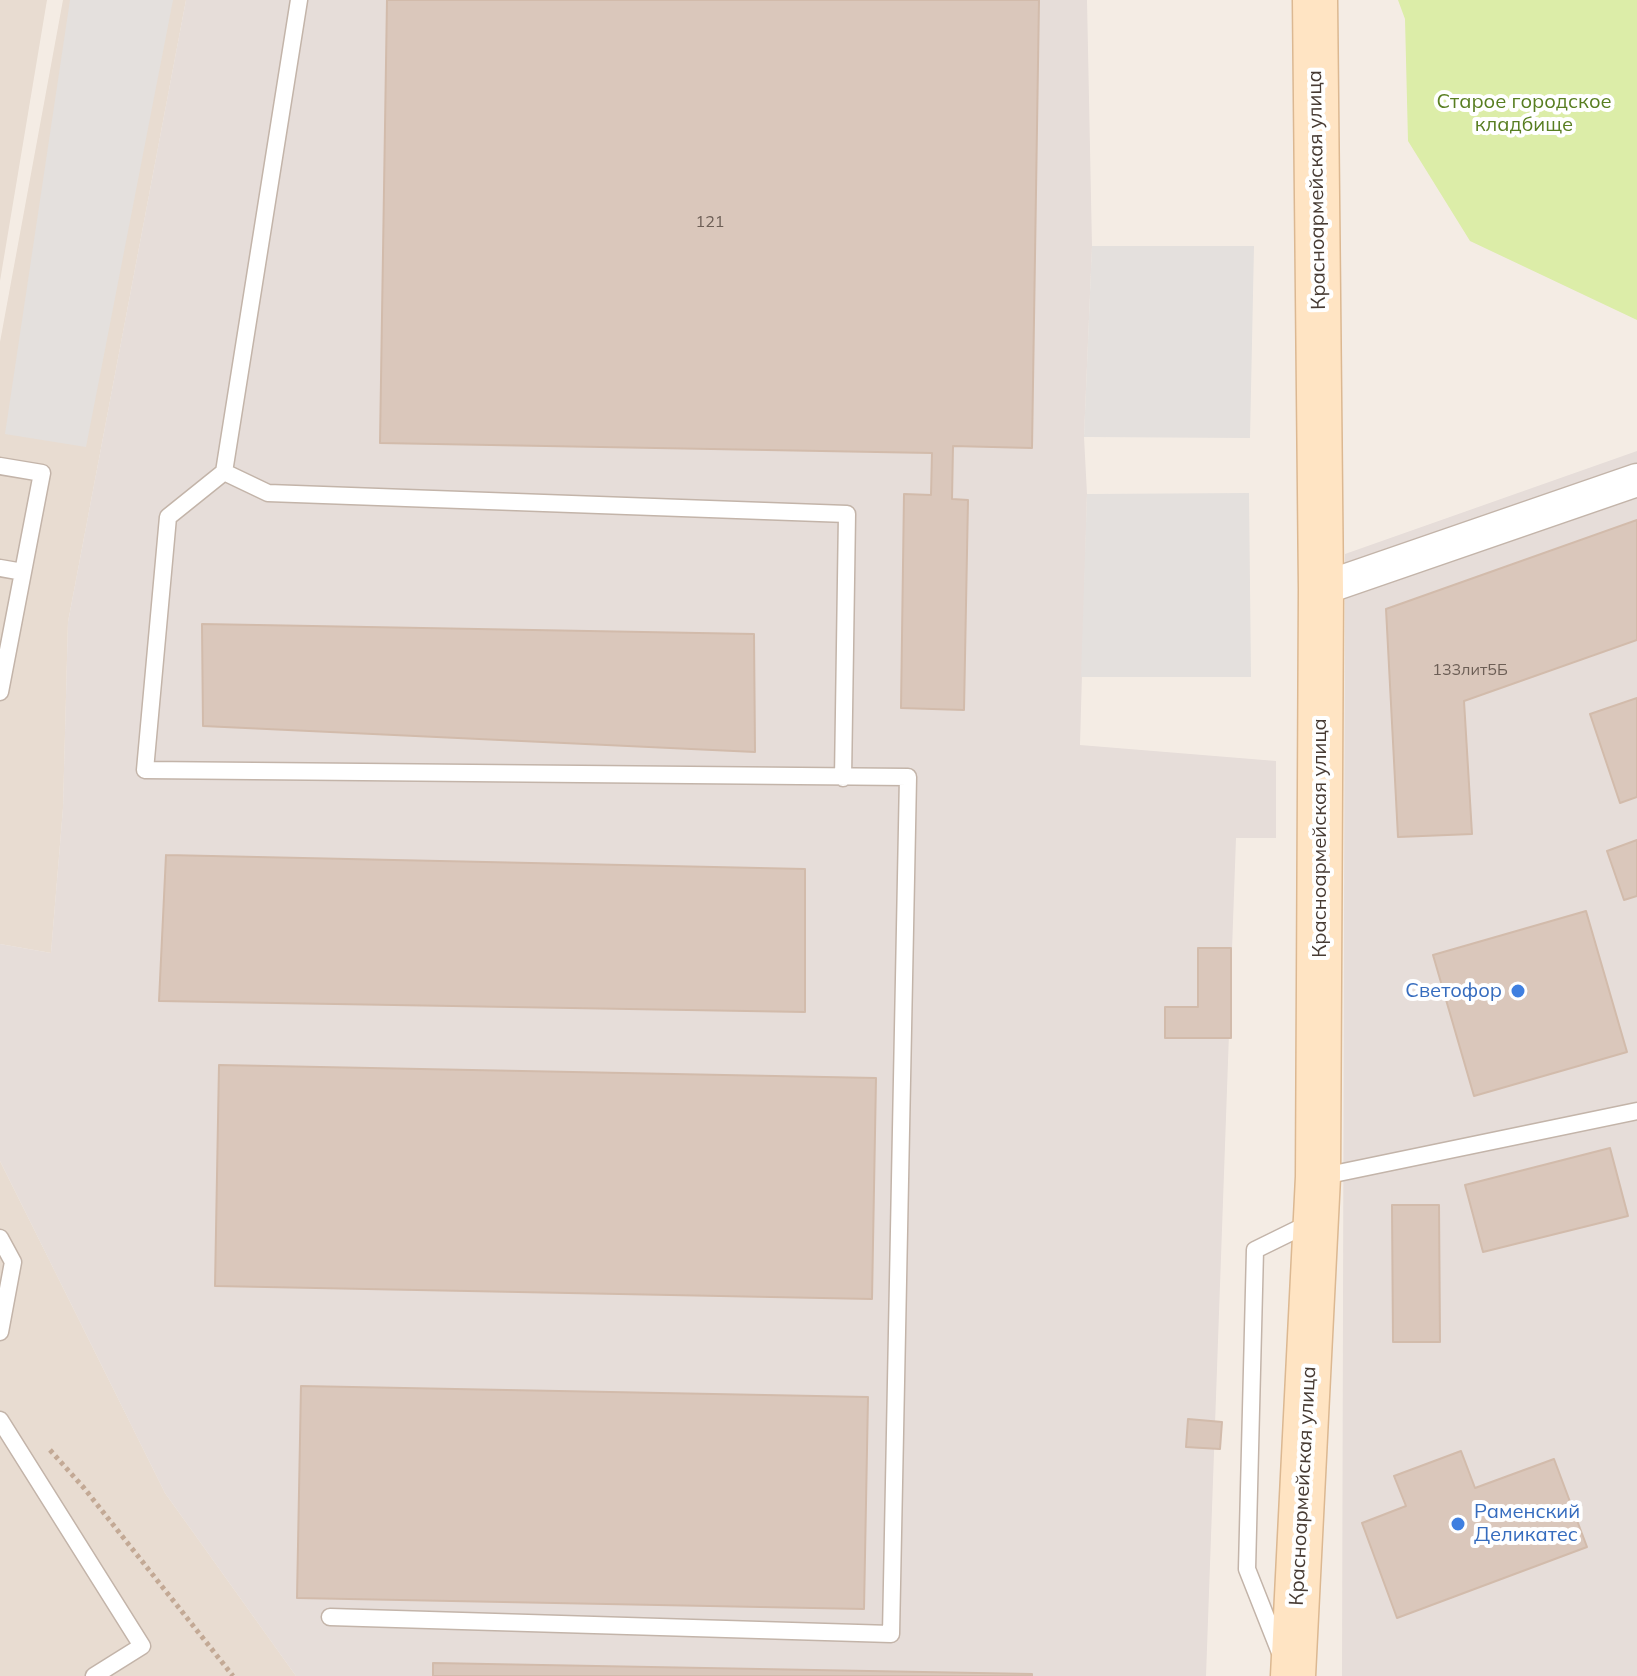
<!DOCTYPE html>
<meta charset="utf-8">
<style>
body{margin:0}
canvas{display:block;background:#f4ece4}
</style>
<canvas width="1637" height="1676"></canvas>
<script>
const ctx = document.querySelector('canvas').getContext('2d');
ctx.lineJoin = 'round';
function paint(path, color) {
  ctx.fillStyle = color;
  ctx.fill(path, 'evenodd');
}
function shape(rows) {
  const path = new Path2D();
  for (const r of rows) {
    path.moveTo(r[0], r[1]);
    for (let i = 2; i < r.length; i += 2) path.lineTo(r[i], r[i + 1]);
  }
  return path;
}
function strokePath(path, color, width, dash) {
  ctx.strokeStyle = color;
  ctx.lineWidth = width;
  ctx.lineCap = dash ? 'butt' : 'round';
  ctx.setLineDash(dash || []);
  ctx.stroke(path);
}
function label(font, color, halo, rows, align = 'center') {
  ctx.font = font + ' Mulish,sans-serif';
  ctx.lineWidth = 8;
  ctx.setLineDash([]);
  ctx.textBaseline = 'middle';
  ctx.strokeStyle = halo;
  ctx.fillStyle = color;
  for (const [text, x, y, turn = 0] of rows) {
    ctx.save();
    ctx.translate(x, y);
    ctx.rotate((+turn || 0) * Math.PI / 180);
    ctx.textAlign = isNaN(turn) ? turn : align;
    if (halo) ctx.strokeText(text, 0, 0);
    ctx.fillText(text, 0, 0);
    ctx.restore();
  }
}
const residential = shape([
 [0,0,47,0,0,281],
 [63,0,186,0,68,622,63,808,51,953,0,944,0,342],
 [0,1161,165,1493,296,1676,0,1676]
]);
const industrial = shape([
 [186,0,1087,0,1092,247,1084,437,1087,494,1080,745,1276,761,1276,838,1236,838,1206,1676,296,1676,165,1493,0,1161,0,944,51,953,63,808,68,622],
 [1637,451,1637,1676,1342,1676,1345,554]
]);
const green = shape([
 [1398,0,1637,0,1637,320,1470,241,1408,141,1405,19]
]);
const parking = shape([
 [70,0,173,0,86,447,5,434],
 [1092,246,1254,246,1250,438,1084,437],
 [1249,493,1251,677,1081,677,1087,494]
]);
const building = shape([
 [387,0,1039,0,1032,448,953,446,952,499,968,500,964,710,901,708,904,494,931,495,932,453,380,443,387,0],
 [1637,520,1637,640,1464,701,1472,834,1398,837,1386,609,1637,520],
 [202,624,754,634,755,752,203,726,202,624],
 [1637,698,1637,797,1620,803,1590,714,1637,698],
 [1637,840,1637,896,1624,900,1607,851,1637,840],
 [166,855,805,869,805,1012,159,1001,166,855],
 [1586,911,1627,1052,1474,1096,1433,955,1586,911],
 [1198,948,1231,948,1231,1038,1165,1038,1165,1007,1198,1007,1198,948],
 [219,1065,876,1078,872,1299,215,1286,219,1065],
 [1610,1148,1628,1216,1483,1252,1465,1185,1610,1148],
 [1392,1205,1439,1205,1440,1342,1393,1342,1392,1205],
 [301,1386,868,1397,864,1609,297,1598,301,1386],
 [1188,1419,1222,1422,1220,1449,1186,1447,1188,1419],
 [1461,1451,1475,1488,1554,1459,1587,1547,1397,1618,1362,1523,1406,1506,1394,1476,1461,1451],
 [433,1663,1032,1674,1032,1676,433,1676,433,1663]
]);
const path = shape([
 [50,1450,84,1488,233,1676]
]);
const lane = shape([
 [299,0,224,472,268,493,847,514,843,778],
 [0,466,42,473,0,692],
 [224,472,168,517,145,770,908,777,891,1634,330,1617],
 [0,568,23,572],
 [1319,1177,1637,1111],
 [0,1238,13,1262,0,1332],
 [0,1420,142,1646,94,1676],
 [1281,1655,1247,1569,1255,1250,1310,1223]
]);
const street = shape([
 [1321,589,1637,480]
]);
const secondary = shape([
 [1293,1676,1318,1177,1321,589,1315,0]
]);
const markers = [
 [1518,991,8,"#3f7fe0"],
 [1458,1524,8,"#3f7fe0"]
];
const numberNames = [
 ["121",710,222],
 ["133лит5Б",1470,670]
];
const parkNames = [
 ["Старое городское",1524,102],
 ["кладбище",1524,125]
];
const streetNames = [
 ["Красноармейская улица",1317,190,-91],
 ["Красноармейская улица",1320,838,-90],
 ["Красноармейская улица",1303,1486,-87]
];
const shopNames = [
 ["Светофор",1502,991],
 ["Раменский",1474,1512,"left"],
 ["Деликатес",1474,1535,"left"]
];
paint(residential, '#e8dcd1');
paint(industrial, '#e6ddd9');
paint(green, '#dceda8');
paint(parking, '#e4e0dd');
paint(building, '#dac7bb');
strokePath(building, '#d2bbab', 2);
strokePath(lane, '#c3b4a9', 19);
strokePath(street, '#c3b4a9', 35);
strokePath(secondary, '#dcb891', 47);
strokePath(path, '#c3a995', 5, [4, 4]);
strokePath(lane, '#fff', 16);
strokePath(street, '#fff', 32);
strokePath(secondary, '#ffe4c3', 44);
for (const [x, y, r, color] of markers) {
  const dot = new Path2D();
  dot.arc(x, y, r, 0, 2 * Math.PI);
  ctx.fillStyle = color;
  ctx.fill(dot);
  strokePath(dot, '#fff', 3);
}
label('16px', '#6c5e55', null, numberNames);
label('20px', '#587e21', '#fff', parkNames);
label('20px', '#473b33', '#fff', streetNames);
label('20px', '#366cbe', '#fff', shopNames, 'right');
</script>
